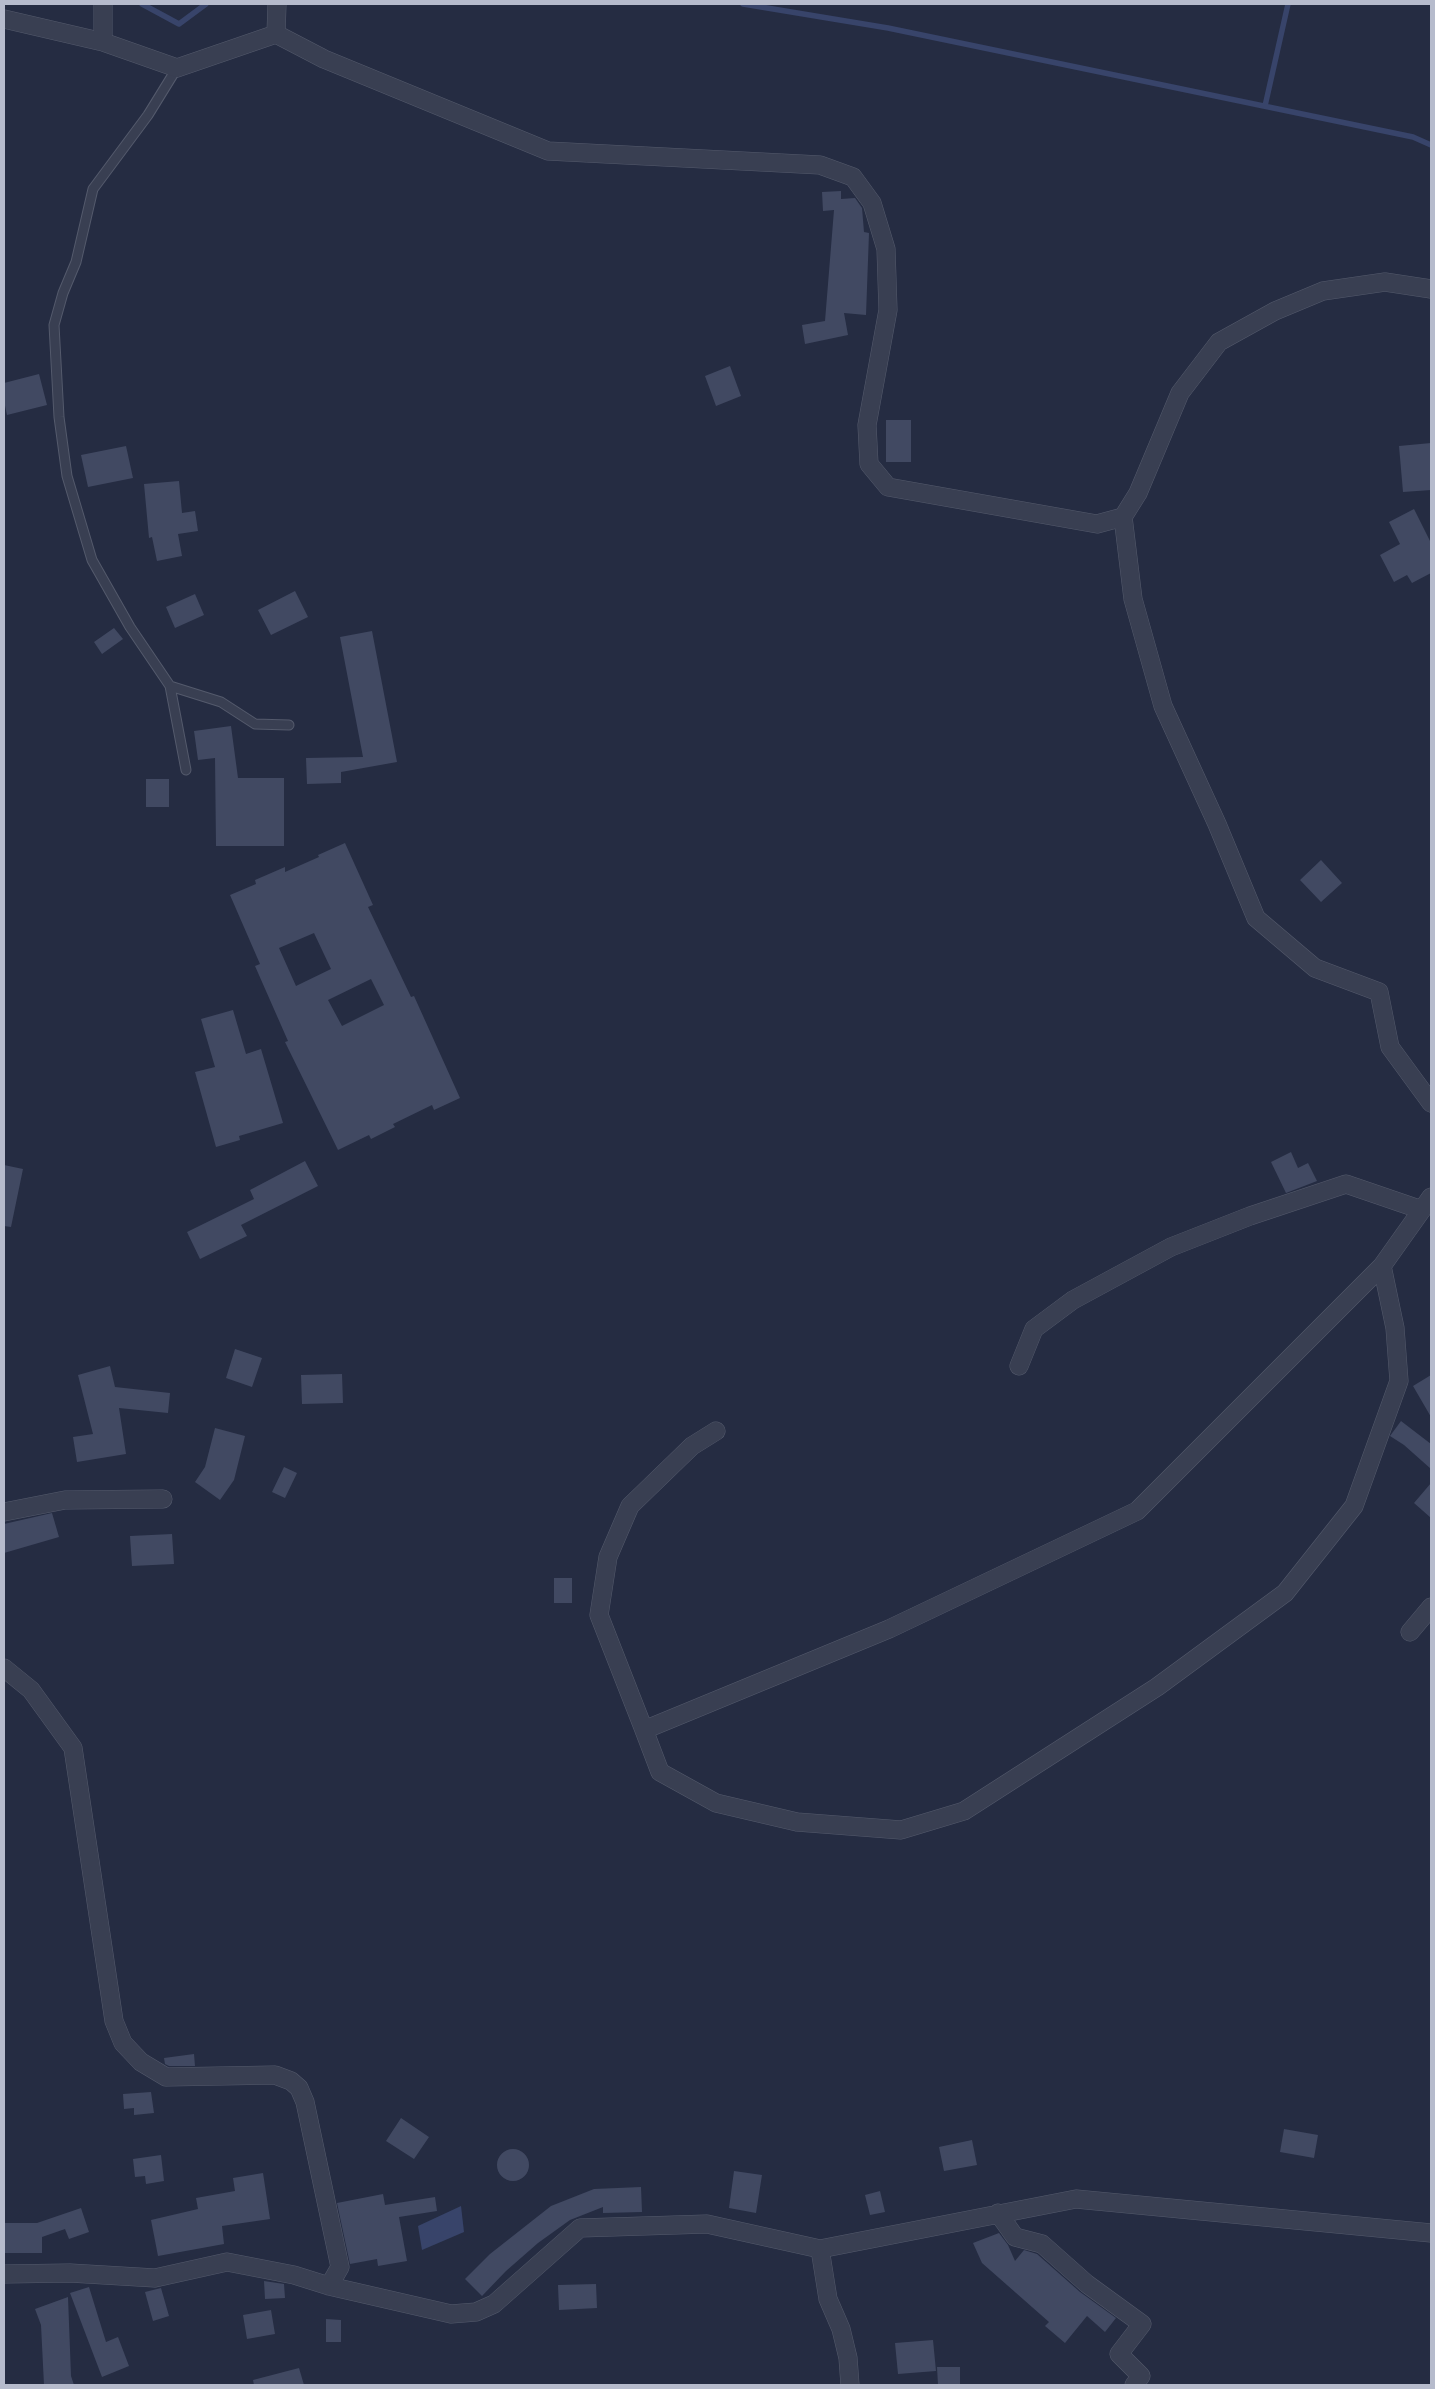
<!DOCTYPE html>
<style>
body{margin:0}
#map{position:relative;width:1435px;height:2389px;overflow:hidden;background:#252c42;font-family:"Roboto Condensed",sans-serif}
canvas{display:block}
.frame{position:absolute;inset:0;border:5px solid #b6bbcc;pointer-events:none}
</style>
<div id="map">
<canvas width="1435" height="2389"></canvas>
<div class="frame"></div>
</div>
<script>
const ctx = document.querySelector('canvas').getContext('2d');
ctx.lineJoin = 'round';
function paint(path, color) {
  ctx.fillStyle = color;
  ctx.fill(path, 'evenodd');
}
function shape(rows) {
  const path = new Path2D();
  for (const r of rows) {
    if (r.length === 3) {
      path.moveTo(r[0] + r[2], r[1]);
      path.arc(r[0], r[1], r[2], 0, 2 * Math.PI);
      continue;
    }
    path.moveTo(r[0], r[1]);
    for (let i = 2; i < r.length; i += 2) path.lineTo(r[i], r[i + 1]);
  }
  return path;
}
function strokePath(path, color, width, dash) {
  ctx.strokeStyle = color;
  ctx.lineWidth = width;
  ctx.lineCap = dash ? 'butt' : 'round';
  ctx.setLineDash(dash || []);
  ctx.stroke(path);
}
const water = shape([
 [461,2206,464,2232,422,2250,418,2226]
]);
const stream = shape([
 [142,4,179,24,206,4],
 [743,4,888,28,1413,137,1431,145],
 [1265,106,1288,4]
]);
const building = shape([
 [841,191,841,199,855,198,862,208,864,232,869,233,866,315,844,313,848,335,805,344,802,325,825,321,834,210,823,211,822,192],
 [730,366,741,396,716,406,705,376],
 [39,374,47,405,7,415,4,401,4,383],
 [886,420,911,420,911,462,886,462],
 [1431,443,1431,490,1403,492,1399,446],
 [126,446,133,478,88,487,81,455],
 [179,481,182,513,195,511,198,531,178,534,182,556,157,561,152,537,149,538,144,484],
 [1414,509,1431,543,1431,573,1412,583,1407,575,1394,582,1380,555,1400,544,1389,522],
 [295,591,308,617,271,635,258,610],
 [195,594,204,615,175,628,166,607],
 [114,628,123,639,102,654,94,642],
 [372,631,397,762,341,772,341,783,307,784,306,758,363,757,340,637],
 [231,726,238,778,284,778,284,846,216,846,215,758,198,760,194,731],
 [146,779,169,779,169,807,146,807],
 [345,843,373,905,368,907,411,997,414,996,460,1098,434,1110,432,1105,393,1124,395,1127,371,1139,369,1135,338,1150,285,1042,288,1041,255,966,260,964,230,895,256,884,255,880,285,867,285,872,319,857,318,855],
 [314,933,331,969,296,986,279,948],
 [371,979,384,1005,342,1026,328,1000],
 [1321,860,1342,883,1321,902,1300,880],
 [233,1010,246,1054,261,1049,283,1123,239,1136,240,1140,216,1147,195,1072,215,1067,201,1019],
 [1291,1152,1298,1168,1308,1163,1317,1181,1286,1193,1271,1162],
 [305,1161,318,1186,241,1225,247,1236,200,1259,187,1232,254,1199,250,1190],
 [4,1165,23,1169,11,1227,4,1226],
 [235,1349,262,1358,252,1387,226,1378],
 [110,1366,115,1387,170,1393,168,1413,119,1408,126,1454,77,1462,73,1437,93,1434,78,1375],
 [342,1374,343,1403,302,1404,301,1375],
 [1431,1375,1431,1417,1413,1386],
 [1401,1421,1431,1444,1431,1469,1404,1445,1390,1436],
 [215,1428,245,1436,234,1480,220,1500,195,1482,205,1467],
 [284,1467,297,1473,285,1498,272,1492],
 [1431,1483,1431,1518,1414,1503],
 [52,1513,59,1537,4,1553,4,1524],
 [172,1534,174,1564,132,1566,130,1536],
 [554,1578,572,1578,572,1603,554,1603],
 [194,2054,195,2066,169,2066,165,2064,164,2058],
 [151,2092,154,2113,134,2115,134,2108,124,2109,123,2094],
 [401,2118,429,2137,414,2159,386,2141],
 [1284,2129,1318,2135,1314,2158,1280,2152],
 [972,2140,977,2165,944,2171,939,2147],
 [513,2165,16],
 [161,2155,164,2181,146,2184,145,2176,135,2177,133,2159],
 [734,2171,762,2175,756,2213,729,2208],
 [263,2173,270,2219,222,2226,224,2244,158,2256,151,2220,198,2209,196,2198,235,2191,233,2178],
 [641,2187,642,2212,603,2213,603,2207,570,2220,538,2243,506,2271,482,2296,465,2279,490,2254,551,2206,594,2189],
 [880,2191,885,2212,870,2215,865,2195],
 [383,2194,385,2205,435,2197,437,2211,399,2217,407,2261,378,2266,377,2259,350,2264,337,2203],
 [81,2208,89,2232,69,2239,65,2229,42,2237,42,2253,4,2253,4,2223,37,2223],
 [999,2233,1008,2245,1015,2261,1024,2250,1037,2254,1080,2292,1116,2318,1105,2332,1087,2316,1065,2343,1045,2326,1049,2322,982,2263,973,2243],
 [264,2281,284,2284,285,2298,265,2299],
 [596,2284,597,2308,559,2310,558,2285],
 [89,2287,106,2342,118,2337,129,2366,102,2377,70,2293],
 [161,2288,169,2316,153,2321,145,2292],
 [68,2297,71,2376,74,2385,44,2385,41,2325,35,2309],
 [271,2310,275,2334,247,2339,243,2315],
 [326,2319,341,2320,341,2342,326,2342],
 [933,2340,936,2371,898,2374,895,2343],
 [937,2367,960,2367,960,2385,938,2385],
 [299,2368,304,2385,254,2385,253,2380]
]);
const lane = shape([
 [177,68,148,115,93,189,76,262,63,293,54,325,59,417,67,476,92,560,130,627,170,686,186,770],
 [170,686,221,702,255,724,289,725]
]);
const street = shape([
 [4,19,103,42,177,68,276,34,324,59,548,151,820,165,853,177,872,203,886,249,888,310,867,425,869,464,888,487,1097,524,1123,517,1138,493,1180,393,1219,342,1275,311,1323,291,1385,282,1431,289],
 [276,34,277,4],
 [103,42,103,4],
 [1123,517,1133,599,1163,706,1217,824,1256,918,1315,968,1379,992,1390,1047,1431,1103],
 [1382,1266,1395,1328,1399,1381,1354,1506,1285,1593,1157,1687,964,1811,901,1830,797,1822,716,1803,660,1772,644,1730,889,1629,1137,1511,1382,1266,1431,1197],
 [1019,1366,1034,1329,1073,1300,1171,1247,1250,1216,1346,1184,1422,1210],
 [4,1512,65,1500,163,1499],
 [1410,1632,1431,1607],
 [4,1668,31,1690,73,1748,114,2021,123,2043,141,2062,166,2077,275,2075,291,2081,299,2088,305,2102,340,2267,329,2286],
 [644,1730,599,1615,608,1557,630,1506,692,1446,716,1431],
 [998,2213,1015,2237,1042,2244,1087,2284,1142,2324,1119,2354,1141,2376,1134,2385],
 [820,2249,828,2299,841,2329,848,2358,850,2385],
 [4,2274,70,2273,155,2278,227,2262,294,2275,329,2286,451,2314,476,2312,494,2304,580,2228,707,2224,820,2249,1076,2199,1431,2233]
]);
paint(water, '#38446a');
strokePath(stream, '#38446a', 5.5);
paint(building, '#414962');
strokePath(lane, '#545a6c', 11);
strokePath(street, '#545a6c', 19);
strokePath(lane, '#393f52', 9);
strokePath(street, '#393f52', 18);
</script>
